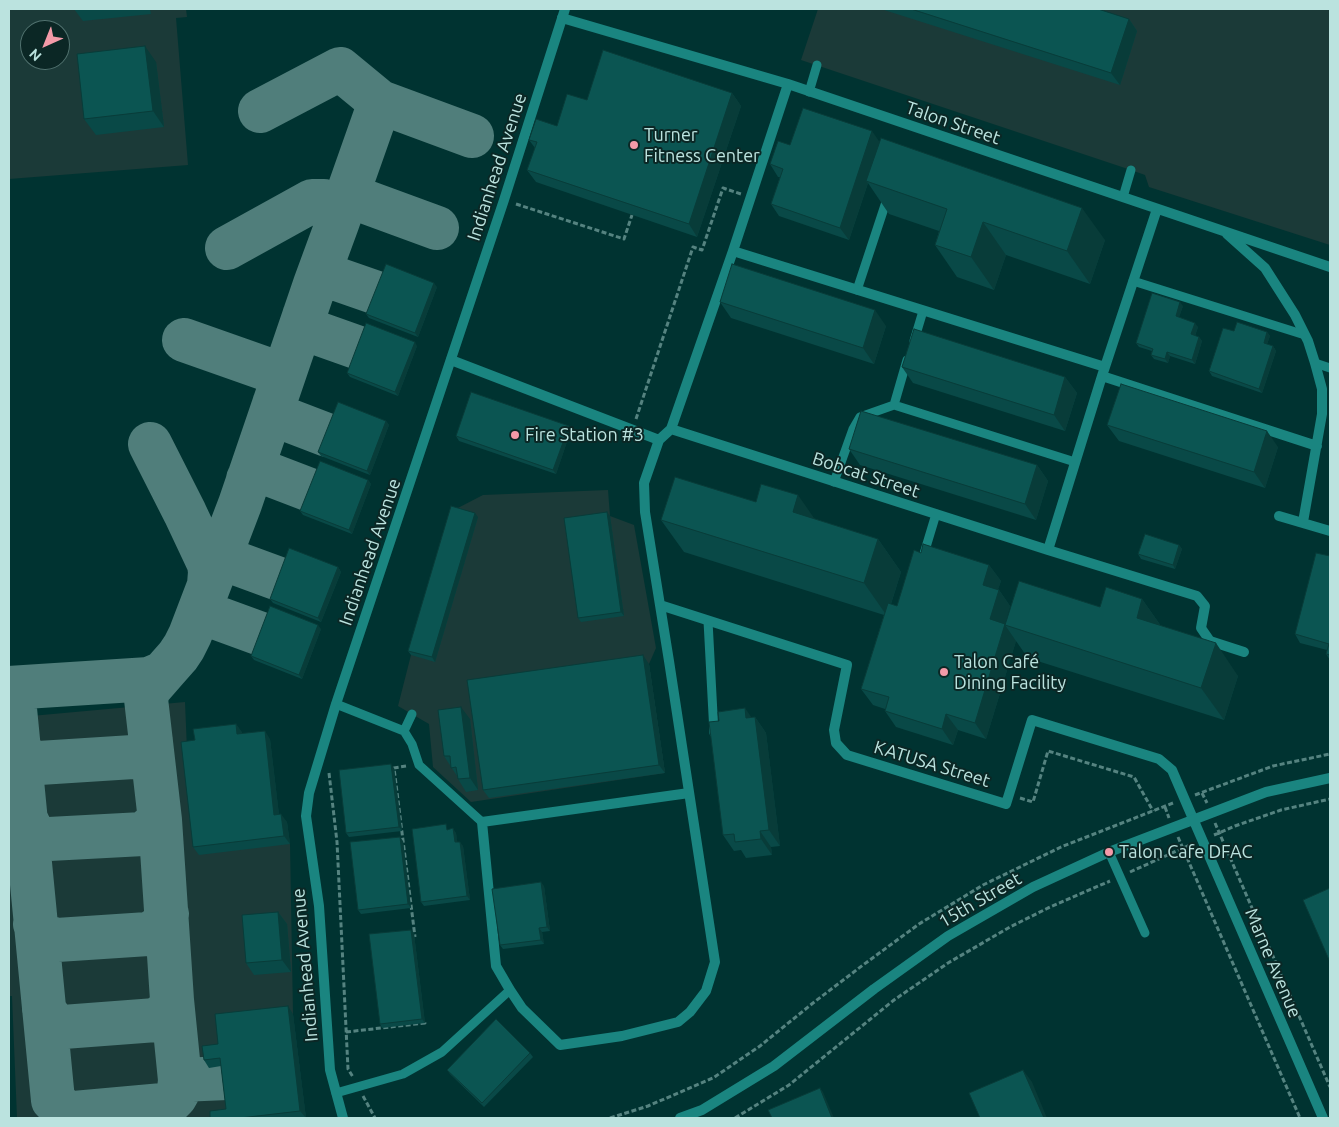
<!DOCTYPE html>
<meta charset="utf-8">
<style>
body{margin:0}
#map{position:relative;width:1339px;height:1127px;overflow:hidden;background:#003331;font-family:Ubuntu,sans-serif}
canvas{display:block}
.frame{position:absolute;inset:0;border:10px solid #bbe3df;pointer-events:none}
.north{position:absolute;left:20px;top:20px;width:50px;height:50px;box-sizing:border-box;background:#0b2725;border:1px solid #51726f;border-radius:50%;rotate:224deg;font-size:14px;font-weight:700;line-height:20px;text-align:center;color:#bbe3df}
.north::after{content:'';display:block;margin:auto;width:18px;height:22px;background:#f39aa8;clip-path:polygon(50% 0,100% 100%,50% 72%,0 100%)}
</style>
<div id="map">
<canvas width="1339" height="1127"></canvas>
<div class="frame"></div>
<div class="north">N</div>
</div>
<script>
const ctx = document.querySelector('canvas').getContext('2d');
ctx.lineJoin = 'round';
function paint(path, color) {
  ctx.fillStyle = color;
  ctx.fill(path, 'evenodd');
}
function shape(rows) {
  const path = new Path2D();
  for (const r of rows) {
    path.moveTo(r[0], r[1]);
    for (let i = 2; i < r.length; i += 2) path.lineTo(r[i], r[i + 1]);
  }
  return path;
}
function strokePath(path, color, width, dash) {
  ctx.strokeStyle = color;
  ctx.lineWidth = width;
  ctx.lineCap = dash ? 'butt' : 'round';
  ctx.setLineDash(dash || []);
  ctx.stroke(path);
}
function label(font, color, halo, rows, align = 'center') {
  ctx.font = font + ' Ubuntu,sans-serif';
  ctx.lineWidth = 4;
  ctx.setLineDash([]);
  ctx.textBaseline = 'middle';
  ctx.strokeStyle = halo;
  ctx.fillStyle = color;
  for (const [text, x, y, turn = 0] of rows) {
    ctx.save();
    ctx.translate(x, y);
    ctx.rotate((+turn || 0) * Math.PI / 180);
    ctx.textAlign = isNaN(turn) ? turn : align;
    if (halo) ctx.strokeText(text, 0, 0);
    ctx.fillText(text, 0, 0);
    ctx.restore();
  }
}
const built = shape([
 [9,9,186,9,187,17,176,18,188,165,9,179],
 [30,30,60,30,60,60,30,60],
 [818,9,1330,9,1330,245,1149,187,1145,175,1131,170,801,60],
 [608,490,610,516,634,525,656,648,649,664,665,773,471,802,433,767,429,724,398,706,411,655,454,510,483,495],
 [185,702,187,750,290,844,293,1014,225,1066,231,1118,17,1118,12,996,9,996,9,718]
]);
const taxiway = shape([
 [380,102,472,136],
 [260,111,340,69,380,102,337,224],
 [347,195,437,228],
 [315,284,321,279,331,277,377,293],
 [304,316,304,323,307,328,311,331,359,348],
 [184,340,272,371,279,371,288,362],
 [274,404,274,409,280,417,327,435],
 [150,444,185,513,209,564,210,572,209,585],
 [248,479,253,475,263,472,310,490],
 [216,568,221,564,230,561,279,579],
 [195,622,204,617,209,615,261,634],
 [9,688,149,679,163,673,178,656,184,647,190,635,240,504,315,284,337,224,337,214,334,208,324,201,312,201,227,248],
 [9,700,15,709,53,1100,62,1109,67,1112,74,1113,163,1105,169,1103,175,1097,179,1090,180,1080,172,1000,160,820,146,699,149,689,163,673],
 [18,748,28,760,32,762,39,763,133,757,144,752,148,747,151,741],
 [25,817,31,830,34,834,39,838,49,839,143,834,160,820],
 [35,924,41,933,45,936,57,940,148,934,151,933,161,926,165,920,167,914],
 [44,1009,52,1022,63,1027,156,1020,167,1012,170,1007,172,1000],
 [180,1080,227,1078]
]);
const path = shape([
 [516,204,624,239,632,215],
 [636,419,693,247,702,250,723,188,741,194],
 [406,766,394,768,415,937],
 [329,773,337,842,348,1069,353,1077],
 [1202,793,1207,803],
 [1195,795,1273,766,1330,754],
 [1020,798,1033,802,1048,751,1134,777,1153,811],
 [1165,807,1169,818],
 [1215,823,1330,1087],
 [1214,835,1235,826,1281,810,1330,799],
 [1178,837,1300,1118],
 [1130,872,1192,844],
 [346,1032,425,1023,425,1021],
 [363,1096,375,1118],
 [610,1118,648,1106,713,1078,760,1046,813,1003,863,965,919,924,983,885,1061,847,1173,803],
 [735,1118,789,1085,894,1000,948,963,1010,927,1048,908,1110,881]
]);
const service = shape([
 [809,92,817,65],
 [1123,197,1131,170],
 [1133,281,1305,335],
 [857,290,888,196],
 [914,341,923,311],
 [907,360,894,405,1075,462],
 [1315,363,1330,368],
 [834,482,853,429,860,417,894,405],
 [923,557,936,514],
 [708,621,714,733],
 [336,704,404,731,412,744,419,765,482,822],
 [404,731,412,714],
 [1109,852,1145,933],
 [336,1093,403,1074,442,1052,510,990]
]);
const minor = shape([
 [562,18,788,84,1330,267],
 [1227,234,1265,268,1295,315,1308,341,1315,363,1322,389,1322,414,1303,522],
 [733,251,1105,367],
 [451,360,659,440,671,429,1048,550,1197,596,1205,606,1201,628,1210,641,1244,652],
 [1102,376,1317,446],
 [671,429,733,251,788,84],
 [659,440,644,483,645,512,669,661,715,962,706,991,690,1012,678,1022,622,1036,560,1045,522,1008,510,990,496,966,482,822,689,793],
 [1279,516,1330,531],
 [1048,550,1102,376,1157,209],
 [660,605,847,665,834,730,836,743,847,755,1006,804,1032,720,1159,759,1172,770,1194,821]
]);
const tertiary = shape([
 [1194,821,1323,1118],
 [343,1118,330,1070,319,906,306,816,309,793,336,704,504,200,565,9],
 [680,1118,702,1110,774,1066,874,989,948,936,1033,887,1109,852,1266,792,1330,778]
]);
const wall = shape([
 [74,9,150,9,151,14,83,21],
 [881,9,1098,9,1129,19,1137,31,1120,85],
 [156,62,164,127,96,135,84,119],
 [732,93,741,106,697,237,536,182,527,170,535,148,529,140,557,126,587,100],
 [880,142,1105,240,1090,284,1006,255,994,290,957,277,935,245,939,231,889,214,868,183,849,240,779,216,771,204,780,177,778,177,770,164,790,145],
 [437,287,418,337,369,318,366,314],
 [720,302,886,326,874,364,731,318],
 [1183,306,1179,317,1198,327,1195,336,1199,337,1202,341,1195,364,1170,356,1168,363,1154,359,1151,355,1152,351,1139,347,1136,343],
 [1234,331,1267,332,1270,336,1267,344,1273,346,1276,351,1262,393,1212,376,1209,371],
 [417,346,398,396,350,377,347,373],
 [902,367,1065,377,1077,393,1065,431,913,383],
 [386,421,389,425,370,475,321,456,318,452],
 [1107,425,1278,447,1265,488,1119,441],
 [571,430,556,474,459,441,456,436],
 [849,449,1037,465,1048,481,1036,520,860,465],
 [368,480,371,484,352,534,303,515,300,511],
 [756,502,815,519,878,539,901,572,891,604,897,606,921,553,989,565,1001,581,998,589,999,590,1010,606,1005,624,1142,599,1161,626,1238,676,1224,720,1028,658,1016,641,986,739,958,730,953,745,896,727,885,711,885,709,873,705,861,689,884,615,684,552,661,520],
 [610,516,624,616,581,622,578,618],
 [478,517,435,662,411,655,408,651],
 [1179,545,1182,549,1175,569,1141,559,1138,554],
 [1330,556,1330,660,1326,654,1327,650,1300,643,1295,634],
 [338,567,341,572,321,622,273,603,270,599],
 [321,629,302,679,254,660,251,656],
 [649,664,665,773,489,798,483,790],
 [751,717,755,717,766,733,780,846,771,847,772,855,746,858,741,850,734,851,723,835],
 [470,719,478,790,466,792,458,779,457,776,444,756],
 [236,724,242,733,270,739,279,815,287,822,290,844,199,855,193,847,195,740],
 [394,768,402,831,349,837,346,833],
 [449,829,456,833,457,842,463,846,470,900,424,906,421,902],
 [403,841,411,908,361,914,358,910],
 [544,886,550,931,542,932,544,944,503,949,500,945],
 [278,912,287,924,291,972,254,975,246,963],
 [411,930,414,934,425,1023,382,1028,380,1024],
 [293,1014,306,1118,210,1118,226,1109,221,1066,209,1068,204,1060,218,1044],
 [530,1053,533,1057,484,1107,450,1074,447,1070]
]);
const shadedWall = shape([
 [1129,19,1137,31,1120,85,1111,73],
 [145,46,156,62,164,127,153,111],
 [732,93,741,106,697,237,689,224],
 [872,131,881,144,866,181,868,183,849,240,840,228],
 [1082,208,1105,240,1090,284,1067,251],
 [983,222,1006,255,994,290,971,257],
 [434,283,437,287,418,337,415,333],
 [1180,302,1183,306,1178,320,1176,316],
 [875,310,886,326,874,364,863,348],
 [1195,323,1198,327,1194,338,1191,334],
 [1267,332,1270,336,1266,347,1264,343],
 [1199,337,1202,341,1195,364,1192,360],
 [415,342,417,346,398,396,395,392],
 [1273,346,1276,351,1262,393,1259,389],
 [1167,352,1170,356,1168,363,1165,359],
 [1065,377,1077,393,1065,431,1054,415],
 [386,421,389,425,370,475,367,471],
 [569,426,571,430,556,474,553,470],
 [1267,431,1278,447,1265,488,1254,472],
 [1037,465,1048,481,1036,520,1025,504],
 [368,480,371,484,352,534,349,530],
 [798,495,821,528,793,512],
 [607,512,610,516,624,616,621,612],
 [475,513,478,517,435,662,432,657],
 [878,539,901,572,887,616,864,583],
 [1179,545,1182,549,1175,569,1173,565],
 [989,565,1001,581,994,601,983,585],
 [338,567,341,572,321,622,318,618],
 [999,590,1010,606,1002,635,990,619],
 [1142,599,1165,632,1137,618],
 [318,625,321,629,302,679,299,675],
 [1005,625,1016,641,986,739,975,723],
 [1216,643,1238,676,1224,720,1201,688],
 [643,655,649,664,665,773,659,765],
 [461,707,470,719,478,790,470,778],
 [745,708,756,724,755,717,766,733,780,846,769,830,746,718],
 [946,714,958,730,953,745,942,729],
 [236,724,242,732,243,742,237,734],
 [265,731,270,739,280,823,274,815],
 [391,764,394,768,402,831,399,827],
 [281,814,287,822,290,844,284,836],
 [453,828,456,833,458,846,455,842],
 [760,831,771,847,772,855,761,839],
 [400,837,403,841,411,908,408,904],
 [460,842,463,846,470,900,467,896],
 [541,882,544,886,550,931,547,927],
 [278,912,287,924,291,972,282,960],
 [539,928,542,932,544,944,541,940],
 [411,930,414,934,425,1023,422,1019],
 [288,1006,293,1014,306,1118,300,1111],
 [1023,1070,1032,1082,1047,1118,1044,1118],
 [820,1088,823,1092,834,1118,832,1118]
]);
const building = shape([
 [911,9,1098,9,1129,19,1111,73,911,9],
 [145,46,153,111,84,119,77,54,145,46],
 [603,50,732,93,689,224,527,170,537,142,529,140,536,119,557,126,567,94,587,100,603,50],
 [803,108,872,131,840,228,771,204,783,169,770,164,778,141,790,145,803,108],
 [881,138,1082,208,1067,251,983,222,971,257,935,245,947,209,866,181,881,138],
 [386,264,434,283,415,333,366,314,386,264],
 [732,264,875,310,863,348,720,302,732,264],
 [1152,293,1180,302,1176,316,1195,323,1191,334,1199,337,1192,360,1167,352,1165,359,1151,355,1153,349,1136,343,1152,293],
 [1237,322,1267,332,1264,343,1273,346,1259,389,1209,371,1223,328,1234,331,1237,322],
 [366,323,415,342,395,392,347,373,366,323],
 [914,329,1065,377,1054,415,902,367,914,329],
 [1121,384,1267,431,1254,472,1107,425,1121,384],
 [471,392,569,426,553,470,456,436,471,392],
 [338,402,386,421,367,471,318,452,338,402],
 [861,411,1037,465,1025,504,849,449,861,411],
 [320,461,368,480,349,530,300,511,320,461],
 [675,477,756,502,761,484,798,495,793,512,878,539,864,583,661,520,675,477],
 [451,506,475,513,432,657,408,651,451,506],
 [607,512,621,612,578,618,564,518,607,512],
 [1145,534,1179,545,1173,565,1138,554,1145,534],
 [923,544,989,565,983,585,999,590,990,619,1005,624,975,723,946,714,942,729,885,711,889,697,861,689,888,603,897,606,914,550,921,553,923,544],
 [289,548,338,567,318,618,270,599,289,548],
 [1316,553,1330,556,1330,655,1326,654,1329,644,1295,634,1316,553],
 [1019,581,1100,607,1106,587,1142,599,1137,618,1216,643,1201,688,1005,625,1019,581],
 [270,606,318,625,299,675,251,656,270,606],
 [643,655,659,765,483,790,467,680,643,655],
 [461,707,470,778,458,779,456,767,451,768,450,756,444,756,438,710,461,707],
 [745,708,746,718,755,717,769,830,760,831,761,839,735,842,734,834,723,835,709,722,719,721,718,712,745,708],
 [236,724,237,734,265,731,274,815,281,814,284,836,193,847,181,742,195,740,193,729,236,724],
 [391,764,399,827,346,833,339,770,391,764],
 [446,824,447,830,453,828,455,842,460,842,467,896,421,902,412,829,446,824],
 [400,837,408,904,358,910,350,842,400,837],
 [541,882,547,927,539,928,541,940,500,945,492,889,541,882],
 [1330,888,1330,962,1303,900,1330,888],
 [278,912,282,960,246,963,242,915,278,912],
 [411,930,422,1019,380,1024,369,934,411,930],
 [288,1006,300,1111,240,1118,210,1118,210,1111,226,1109,220,1058,204,1060,202,1046,218,1044,215,1014,288,1006],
 [496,1019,530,1053,482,1103,447,1070,496,1019],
 [1023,1070,1044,1118,980,1118,969,1093,1023,1070],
 [820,1088,832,1118,772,1118,768,1110,820,1088]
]);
const markers = [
 [634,145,5,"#f39aa8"],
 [515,435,5,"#f39aa8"],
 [944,672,5,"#f39aa8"],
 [1109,852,5,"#f39aa8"]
];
const streetNames = [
 ["Talon Street",953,123,19],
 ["Indianhead Avenue",497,167,-72],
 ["Bobcat Street",866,475,18],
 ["Indianhead Avenue",370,552,-71],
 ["KATUSA Street",932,764,17],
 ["15th Street",980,900,-30],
 ["Marne Avenue",1273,963,67],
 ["Indianhead Avenue",305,965,-95]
];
const poiNames = [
 ["Turner",644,135],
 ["Fitness Center",644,156],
 ["Fire Station #3",525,435],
 ["Talon Café",954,662],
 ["Dining Facility",954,683],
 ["Talon Cafe DFAC",1119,852]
];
paint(built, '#1b3a38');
strokePath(taxiway, '#507e7b', 44);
strokePath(path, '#558380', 3, [5, 2.5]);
strokePath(service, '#1a8580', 9);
strokePath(minor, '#1a8580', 10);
strokePath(tertiary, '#1a8580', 10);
paint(wall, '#094947');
paint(shadedWall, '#083c39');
paint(building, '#0b5552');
strokePath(building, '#083c39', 1);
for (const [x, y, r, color] of markers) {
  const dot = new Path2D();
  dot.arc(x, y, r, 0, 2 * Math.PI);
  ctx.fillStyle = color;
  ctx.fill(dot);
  strokePath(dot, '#0b2725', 2);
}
label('18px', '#bbe3df', '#0b2725', streetNames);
label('18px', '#bbe3df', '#0b2725', poiNames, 'left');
</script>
